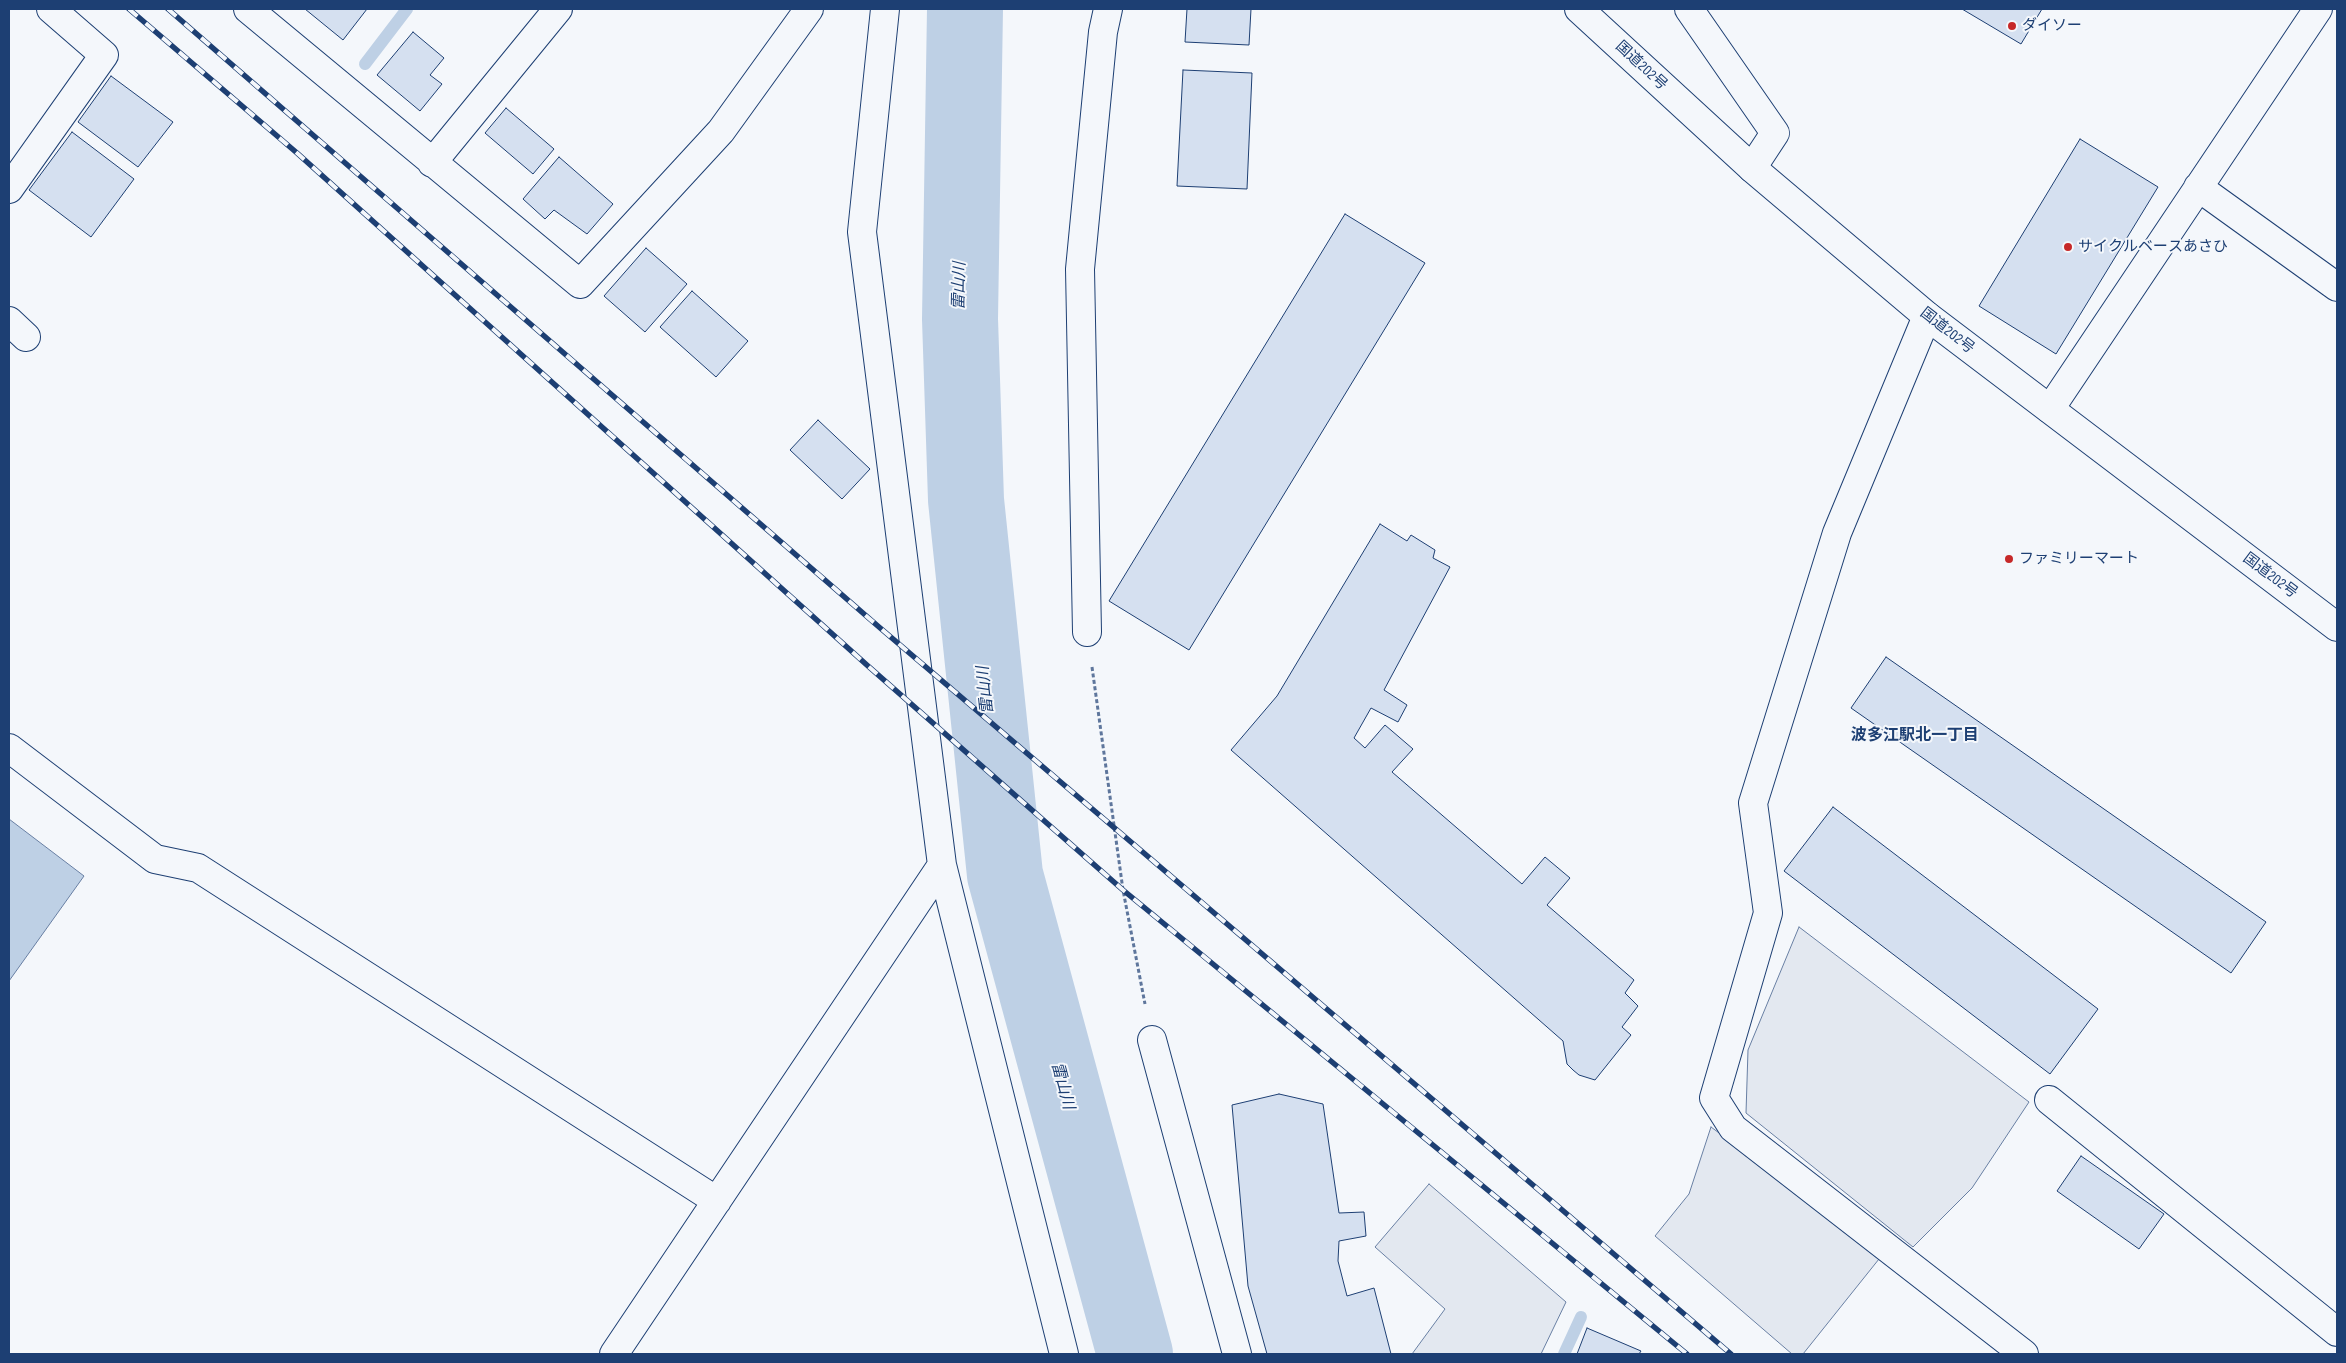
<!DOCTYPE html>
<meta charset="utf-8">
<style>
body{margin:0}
#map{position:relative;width:2346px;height:1363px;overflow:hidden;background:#f4f7fb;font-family:"Sofia Sans Condensed",sans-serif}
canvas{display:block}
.frame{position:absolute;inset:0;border:10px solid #1d3f73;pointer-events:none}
</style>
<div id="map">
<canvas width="2346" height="1363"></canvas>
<div class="frame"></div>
</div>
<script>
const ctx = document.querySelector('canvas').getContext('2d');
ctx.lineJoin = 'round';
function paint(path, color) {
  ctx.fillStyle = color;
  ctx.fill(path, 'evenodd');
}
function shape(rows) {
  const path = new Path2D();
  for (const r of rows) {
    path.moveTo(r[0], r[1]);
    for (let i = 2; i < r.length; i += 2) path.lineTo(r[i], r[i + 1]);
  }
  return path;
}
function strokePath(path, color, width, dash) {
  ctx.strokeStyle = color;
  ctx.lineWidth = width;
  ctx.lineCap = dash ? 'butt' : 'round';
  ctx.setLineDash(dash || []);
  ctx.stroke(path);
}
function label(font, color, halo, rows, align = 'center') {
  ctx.font = font + ' "Sofia Sans Condensed","Noto Sans JP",sans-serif';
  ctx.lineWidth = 4;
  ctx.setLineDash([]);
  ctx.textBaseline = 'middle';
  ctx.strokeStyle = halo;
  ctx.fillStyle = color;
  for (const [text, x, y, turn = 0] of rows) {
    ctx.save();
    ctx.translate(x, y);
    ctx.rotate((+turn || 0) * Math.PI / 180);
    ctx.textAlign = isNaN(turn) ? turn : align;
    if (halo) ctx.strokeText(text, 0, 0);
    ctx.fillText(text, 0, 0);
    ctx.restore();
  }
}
const parking = shape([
 [1799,927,2029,1102,1972,1188,1913,1247,1746,1113,1748,1050,1799,927],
 [1711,1127,1883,1254,1803,1354,1792,1354,1655,1236,1689,1194,1711,1127],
 [1429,1184,1566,1302,1541,1354,1412,1354,1445,1309,1375,1247,1429,1184]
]);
const water = shape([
 [9,819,84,876,9,981,9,819]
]);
const stream = shape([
 [365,64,407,9],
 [1564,1354,1581,1317]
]);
const river = shape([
 [965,9,960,319,966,500,1005,875,1135,1354]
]);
const building = shape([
 [305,9,367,9,343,40,305,9],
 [1187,9,1251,9,1249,45,1185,42,1187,9],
 [1962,9,2042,9,2021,44,1962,9],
 [413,32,444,58,430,75,442,84,420,111,377,75,413,32],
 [1183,70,1252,73,1247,189,1177,186,1183,70],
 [111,76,173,122,138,167,78,122,111,76],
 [506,108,554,149,533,174,485,133,506,108],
 [72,132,134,179,91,237,29,190,72,132],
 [2080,139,2158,187,2056,354,1979,306,2080,139],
 [559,157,613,204,587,234,554,210,545,219,523,199,559,157],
 [1345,214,1425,263,1189,650,1109,601,1345,214],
 [646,248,687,284,645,332,604,296,646,248],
 [692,291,748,341,716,377,660,327,692,291],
 [818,420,870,469,842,499,790,450,818,420],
 [1380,524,1407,541,1411,535,1435,550,1433,558,1450,567,1384,690,1407,705,1398,722,1371,708,1354,738,1365,748,1385,725,1413,749,1392,772,1522,884,1545,857,1570,878,1547,905,1634,980,1625,993,1638,1006,1622,1027,1631,1035,1595,1080,1579,1075,1573,1070,1567,1064,1563,1041,1231,750,1277,696,1380,524],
 [1886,657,2266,922,2231,973,1851,708,1886,657],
 [1833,807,2098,1009,2050,1074,1784,871,1833,807],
 [1279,1094,1323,1104,1339,1213,1364,1212,1366,1236,1339,1241,1338,1261,1347,1296,1374,1288,1391,1354,1267,1354,1248,1286,1232,1105,1279,1094],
 [2081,1156,2164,1214,2139,1249,2057,1191,2081,1156],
 [1587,1328,1641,1351,1639,1354,1577,1354,1587,1328]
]);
const path = shape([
 [1092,667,1123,890,1145,1004]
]);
const street = shape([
 [248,9,580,284,721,131,809,9],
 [885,9,862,232,942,865,1064,1354],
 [1689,9,1775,133,1752,168],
 [432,163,558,9],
 [2198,187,2337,287],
 [9,189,104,55,51,9],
 [1927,316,1837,533,1753,803,1768,913,1714,1098,1733,1128,2024,1354],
 [9,321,26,337],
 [2050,409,2318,9],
 [1087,632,1080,269,1103,32,1108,9],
 [9,748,155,859,198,868,717,1201],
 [1152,1040,1237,1354],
 [2049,1100,2337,1332],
 [614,1354,942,865]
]);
const highway = shape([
 [1579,9,1752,168,1927,316,2337,627]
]);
const rail = shape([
 [129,9,297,153,868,666,1123,890,1687,1354],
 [168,9,879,627,1731,1354]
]);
const markers = [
 [2012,26,5,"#c62828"],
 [2068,247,5,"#c62828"],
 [2009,559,5,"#c62828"]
];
const poiNames = [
 ["ダイソー",2022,26],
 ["サイクルベースあさひ",2078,247],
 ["ファミリーマート",2019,559]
];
const streetNames = [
 ["国道202号",1641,66,43],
 ["国道202号",1947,331,38],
 ["国道202号",2270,576,37]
];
const waterNames = [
 ["雷山川",960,286,-89],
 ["雷山川",986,690,-96],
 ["雷山川",1062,1086,75]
];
const neighbourhoodNames = [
 ["波多江駅北一丁目",1915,736]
];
paint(parking, '#e3e8f0');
strokePath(parking, '#687fa3', 1);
paint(water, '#bed0e5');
strokePath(water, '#687fa3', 1);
strokePath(stream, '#bed0e5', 12);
strokePath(river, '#bed0e5', 76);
paint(building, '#d5e0f0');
strokePath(building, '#1d3f73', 1);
strokePath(street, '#1d3f73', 30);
strokePath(highway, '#1d3f73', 30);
strokePath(path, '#5e769c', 3, [4, 2.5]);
strokePath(street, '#f4f7fb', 28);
strokePath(highway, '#f4f7fb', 28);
strokePath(rail, '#1d3f73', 5.5);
strokePath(rail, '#f4f7fb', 4, [11]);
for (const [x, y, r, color] of markers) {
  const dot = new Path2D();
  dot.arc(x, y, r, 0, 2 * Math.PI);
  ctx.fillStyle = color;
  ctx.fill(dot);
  strokePath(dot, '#f4f7fb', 2);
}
label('15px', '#1d3f73', '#f4f7fb', poiNames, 'left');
label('15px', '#1d3f73', '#f4f7fb', streetNames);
label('italic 16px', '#1d3f73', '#f4f7fb', waterNames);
label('bold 16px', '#1d3f73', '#f4f7fb', neighbourhoodNames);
</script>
